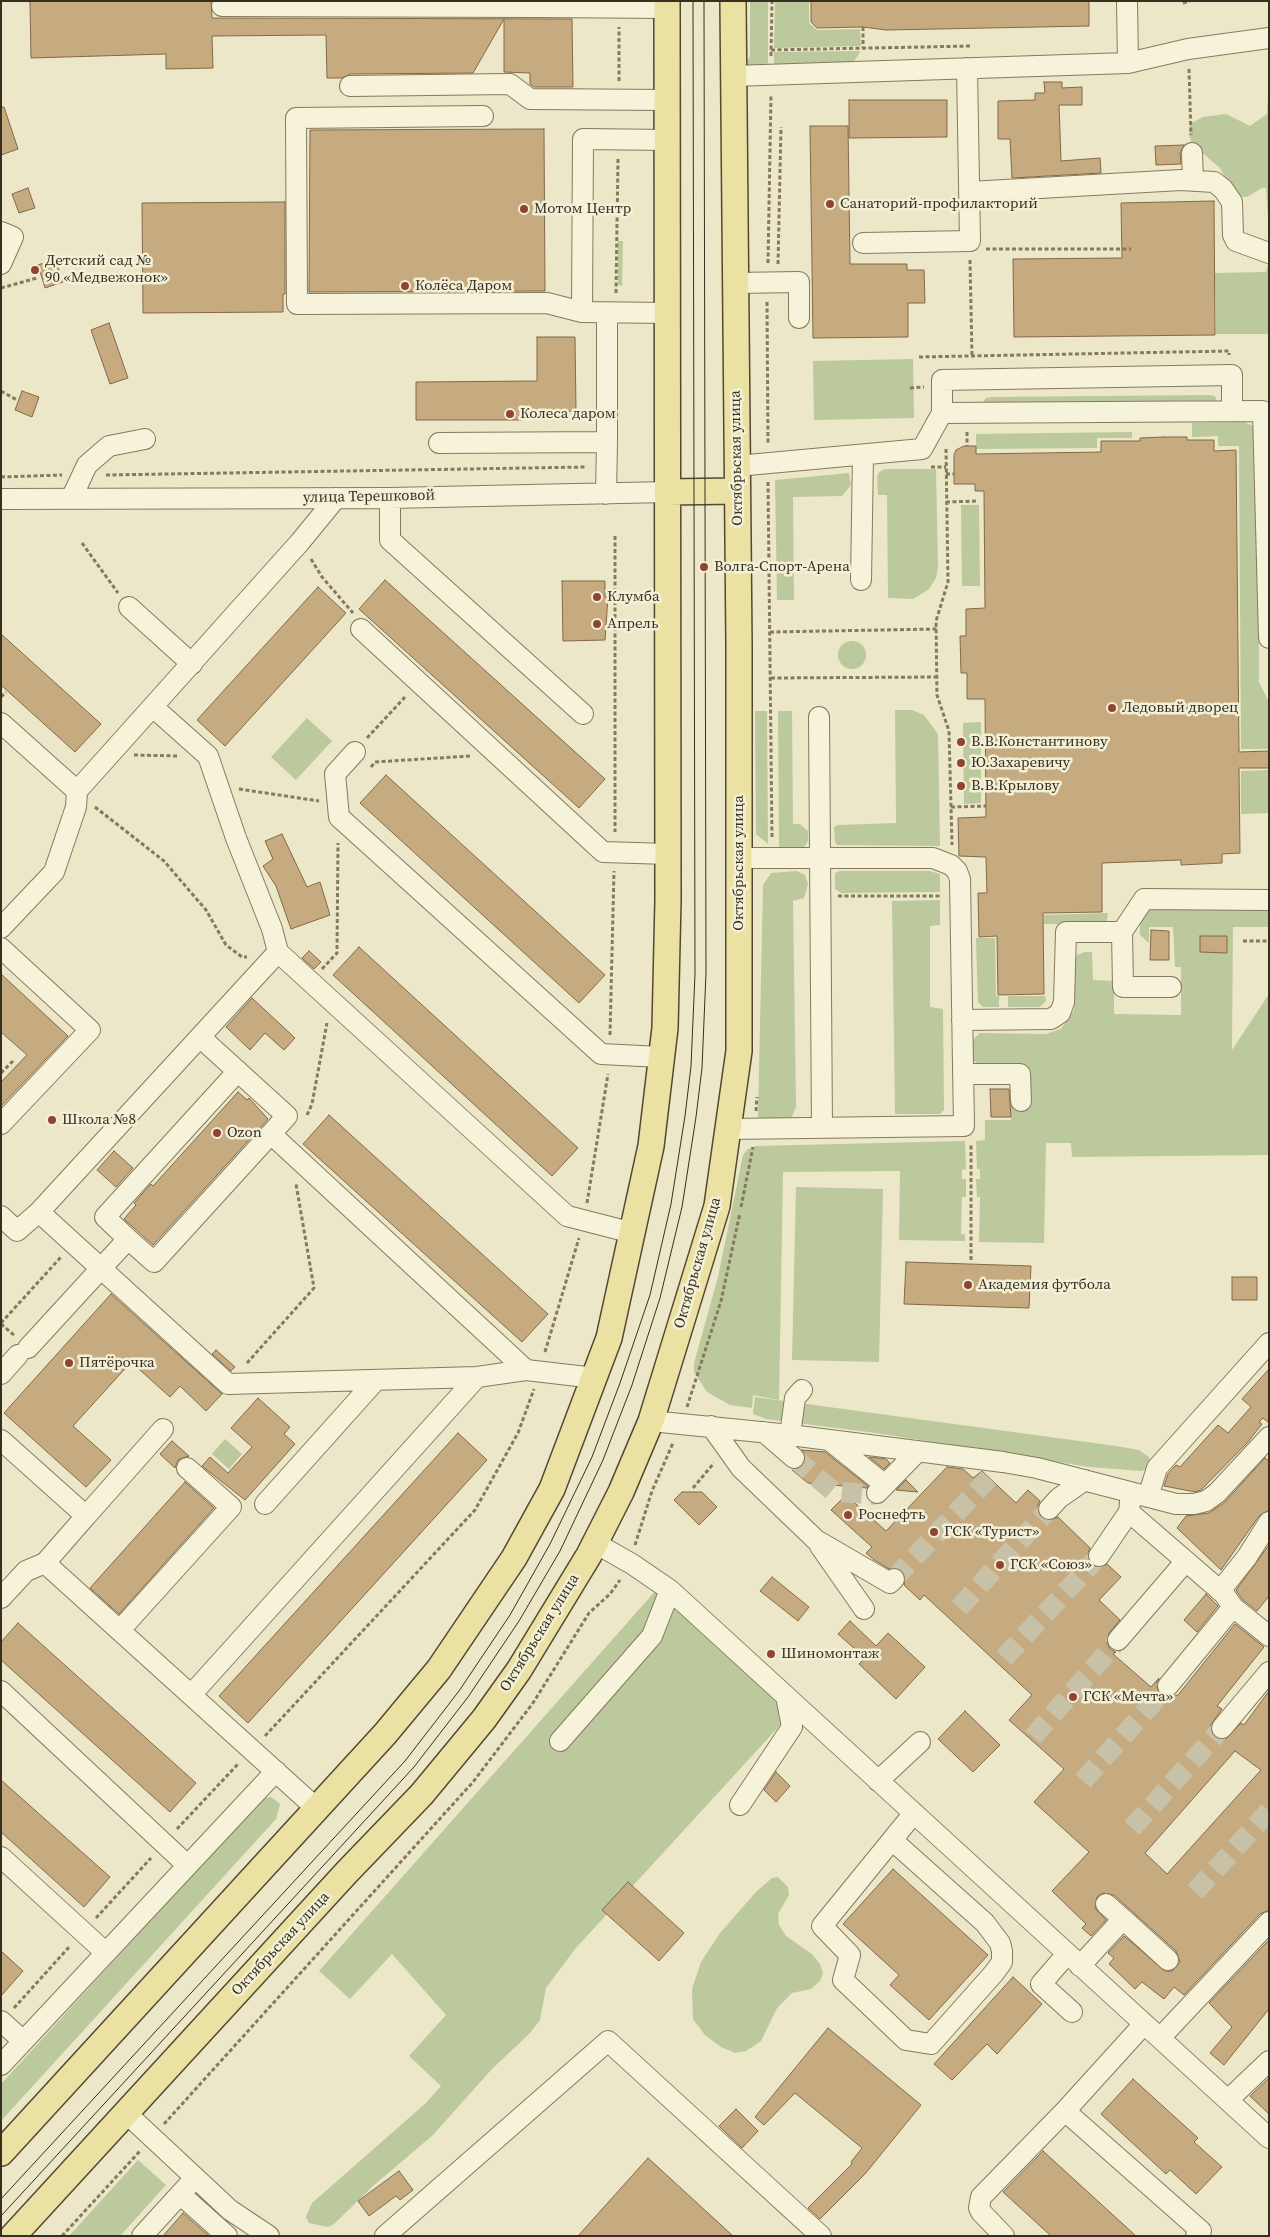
<!DOCTYPE html>
<meta charset="utf-8">
<style>
body{margin:0}
#map{position:relative;width:1270px;height:2237px;overflow:hidden;background:#ebe7c8;font-family:"Source Serif 4",serif}
canvas{display:block}
.frame{position:absolute;inset:0;border:2px solid #373021;pointer-events:none}
</style>
<div id="map">
<canvas width="1270" height="2237"></canvas>
<div class="frame"></div>
</div>
<script>
const ctx = document.querySelector('canvas').getContext('2d');
ctx.lineJoin = 'round';
function paint(path, color) {
  ctx.fillStyle = color;
  ctx.fill(path, 'evenodd');
}
function shape(rows) {
  const path = new Path2D();
  for (const r of rows) {
    if (r.length === 3) {
      path.moveTo(r[0] + r[2], r[1]);
      path.arc(r[0], r[1], r[2], 0, 2 * Math.PI);
      continue;
    }
    path.moveTo(r[0], r[1]);
    for (let i = 2; i < r.length; i += 2) path.lineTo(r[i], r[i + 1]);
  }
  return path;
}
function strokePath(path, color, width, dash) {
  ctx.strokeStyle = color;
  ctx.lineWidth = width;
  ctx.lineCap = dash ? 'butt' : 'round';
  ctx.setLineDash(dash || []);
  ctx.stroke(path);
}
function label(font, color, halo, rows, align = 'center') {
  ctx.font = font + ' "Source Serif 4",serif';
  ctx.lineWidth = 5;
  ctx.setLineDash([]);
  ctx.textBaseline = 'middle';
  ctx.strokeStyle = halo;
  ctx.fillStyle = color;
  for (const [text, x, y, turn = 0] of rows) {
    ctx.save();
    ctx.translate(x, y);
    ctx.rotate((+turn || 0) * Math.PI / 180);
    ctx.textAlign = isNaN(turn) ? turn : align;
    if (halo) ctx.strokeText(text, 0, 0);
    ctx.fillText(text, 0, 0);
    ctx.restore();
  }
}
const green = shape([
 [750,1,768,1,768,69,749,69,745,65,750,56],
 [775,1,809,1,809,23,817,30,860,29,861,46,774,48],
 [861,51,850,67,774,69,774,52],
 [1269,74,1269,233,1266,188,1262,188,1247,197,1239,197,1231,188,1220,168,1192,144,1189,135,1190,124,1203,117,1226,114,1250,126,1267,114],
 [618,241,623,241,622,286,618,285],
 [1269,260,1269,334,1216,334,1215,273,1266,272],
 [913,359,914,418,814,420,813,361],
 [1208,395,1215,396,1217,402,982,403,986,398,991,397],
 [1244,422,1253,426,1259,436,1259,682,1269,702,1269,749,1241,749,1239,446,1218,446,1218,436,1192,437,1192,423],
 [1132,432,1132,438,1097,438,1097,448,976,449,976,434],
 [885,469,936,469,938,567,936,578,929,589,913,599,888,598,887,495,878,495,877,477,879,472],
 [849,473,851,485,842,496,793,497,794,600,777,600,775,480],
 [961,505,979,505,980,586,962,586],
 [852,655,14],
 [895,710,912,710,924,715,938,734,940,846,837,845,835,842,834,827,838,825,896,823],
 [755,711,767,711,768,844,756,834],
 [778,711,792,711,793,824,800,824,808,831,808,841,803,849,779,851],
 [307,718,332,741,296,780,271,757],
 [981,722,981,803,964,804,963,723],
 [1269,770,1269,813,1241,814,1241,771],
 [797,871,805,875,808,884,804,898,793,901,796,1107,791,1119,769,1123,758,1117,763,885,771,873],
 [840,871,930,871,940,874,940,892,841,893,835,889,835,873],
 [940,900,940,925,930,926,930,1007,943,1009,944,1110,940,1114,895,1114,892,901],
 [1151,910,1269,910,1269,927,1233,927,1232,1050,1269,994,1269,1155,1072,1157,1071,1143,1046,1143,1044,1243,979,1242,980,1197,977,1197,976,1179,980,1179,980,1169,977,1169,976,1141,985,1140,985,1120,1011,1120,1011,1107,1030,1107,1028,1067,980,1066,971,1058,972,1041,980,1033,1046,1034,1061,1029,1074,1010,1074,963,1077,955,1085,952,1092,952,1093,980,1114,981,1114,1014,1181,1015,1181,967,1175,967,1173,927,1149,927,1149,943,1140,935,1140,920,1146,912],
 [1108,913,1107,921,1097,924,1044,924,1044,915],
 [976,938,995,938,996,996,999,996,999,1007,983,1007,978,1002],
 [1008,996,1045,996,1046,1001,1040,1007,1008,1007],
 [965,1141,966,1169,962,1170,962,1179,966,1179,966,1197,962,1197,961,1234,965,1234,965,1241,899,1240,900,1171,783,1172,779,1400,753,1395,752,1408,730,1405,707,1392,694,1372,694,1363,718,1277,743,1155,748,1149,756,1146],
 [796,1187,883,1189,879,1362,792,1360],
 [755,1397,1116,1446,1139,1450,1149,1457,1151,1465,1142,1471,1089,1467,876,1433,766,1419,753,1414],
 [225,1439,242,1454,229,1469,212,1454],
 [658,1588,777,1692,783,1722,575,1949,546,1988,540,2020,530,2033,491,2070,433,2135,373,2186,334,2224,328,2227,309,2223,306,2217,312,2203,426,2103,441,2086,409,2056,446,2015,392,1954,350,1999,319,1971],
 [271,1797,280,1804,276,1819,1,2121,1,2084,259,1802,264,1798],
 [778,1877,788,1887,789,1895,778,1914,779,1925,786,1936,812,1954,820,1964,823,1973,820,1981,811,1989,792,1993,777,2008,761,2041,746,2051,735,2053,721,2047,705,2035,693,2019,692,1989,701,1962,720,1933,756,1892,772,1878],
 [138,2160,166,2185,120,2236,69,2236]
]);
const building = shape([
 [30,1,211,1,212,18,572,19,573,87,534,87,530,84,530,73,504,72,504,19,473,73,350,74,342,78,327,78,326,35,212,36,213,68,166,69,166,54,31,58,30,1],
 [811,1,1089,1,1089,26,886,30,863,27,817,28,811,22,811,1],
 [1044,82,1062,82,1062,88,1082,87,1082,105,1059,105,1061,161,1100,158,1101,173,1012,178,1010,139,998,139,998,101,1035,100,1035,93,1045,93,1044,82],
 [849,100,947,100,947,137,849,138,849,100],
 [1,107,4,107,18,149,1,155,1,107],
 [810,126,848,126,850,264,907,264,907,270,924,270,925,303,908,303,908,337,813,338,810,126],
 [544,129,545,291,309,292,310,130,544,129],
 [1184,145,1180,153,1181,164,1156,165,1155,146,1184,145],
 [28,188,35,208,19,213,12,194,28,188],
 [1214,201,1215,335,1014,337,1013,259,1122,258,1121,203,1214,201],
 [285,202,285,294,283,294,283,312,143,313,142,203,285,202],
 [55,259,63,282,45,288,38,265,55,259],
 [109,323,128,378,110,384,91,330,109,323],
 [537,337,575,337,576,411,523,413,523,420,416,420,416,382,537,381,537,337],
 [22,391,39,397,32,417,15,410,22,391],
 [1164,437,1187,437,1187,440,1214,440,1214,451,1236,450,1239,752,1269,751,1269,768,1239,768,1240,853,1222,854,1222,863,1181,865,1181,860,1102,863,1102,912,1043,913,1044,994,998,995,997,936,979,937,978,893,987,893,986,857,959,856,958,818,986,817,985,699,967,699,967,673,961,673,960,636,966,636,966,609,985,608,984,491,975,491,975,484,954,484,954,455,956,450,964,446,976,446,976,454,1101,452,1101,441,1140,441,1140,438,1164,437],
 [385,580,605,779,579,808,359,609,385,580],
 [562,581,605,581,605,597,608,597,605,640,563,641,562,581],
 [318,587,346,613,225,746,197,720,318,587],
 [1,634,101,724,75,752,1,685,1,634],
 [386,775,605,975,579,1003,360,803,386,775],
 [282,834,307,887,320,882,330,915,291,929,276,886,263,866,273,859,265,841,282,834],
 [1151,930,1169,931,1169,960,1150,960,1151,930],
 [1200,936,1227,936,1227,953,1200,952,1200,936],
 [359,947,578,1148,552,1176,333,975,359,947],
 [309,951,321,962,314,969,302,958,309,951],
 [1,974,68,1036,1,1106,1,1082,27,1055,1,1032,1,974],
 [252,998,295,1038,284,1050,265,1033,250,1050,226,1027,252,998],
 [990,1089,1009,1089,1011,1117,991,1117,990,1089],
 [238,1092,247,1100,249,1098,268,1119,153,1245,124,1219,136,1205,134,1203,151,1184,153,1186,238,1092],
 [329,1115,548,1314,522,1342,303,1144,329,1115],
 [114,1151,133,1168,116,1187,97,1170,114,1151],
 [906,1262,1031,1266,1029,1308,904,1304,906,1262],
 [1232,1277,1257,1277,1257,1300,1232,1300,1232,1277],
 [111,1294,222,1394,206,1411,180,1386,170,1397,131,1362,73,1426,111,1460,86,1487,4,1413,111,1294],
 [216,1350,235,1367,231,1371,212,1354,216,1350],
 [1269,1369,1269,1423,1263,1418,1259,1422,1262,1424,1247,1443,1201,1490,1195,1492,1164,1486,1168,1474,1176,1465,1180,1467,1218,1425,1228,1433,1251,1407,1242,1399,1269,1369],
 [258,1398,290,1427,284,1434,295,1444,245,1500,202,1466,210,1457,228,1473,252,1447,231,1428,258,1398],
 [458,1433,487,1460,248,1723,219,1696,458,1433],
 [172,1441,189,1456,178,1460,175,1468,160,1454,172,1441],
 [802,1450,825,1452,868,1486,867,1488,808,1483,792,1470,803,1465,806,1460,802,1450],
 [869,1457,886,1459,890,1463,884,1469,869,1457],
 [1265,1458,1269,1461,1269,1510,1259,1516,1221,1570,1177,1528,1186,1516,1209,1513,1224,1503,1265,1458],
 [947,1467,963,1469,973,1478,982,1471,1016,1503,1028,1490,1040,1501,1037,1507,1041,1517,1047,1521,1058,1517,1090,1548,1087,1556,1092,1565,1099,1568,1107,1564,1121,1577,1099,1600,1120,1620,1109,1633,1107,1643,1110,1649,1116,1652,1113,1654,1151,1687,1159,1678,1156,1685,1161,1695,1167,1698,1178,1695,1235,1624,1264,1647,1217,1706,1222,1709,1210,1726,1215,1737,1226,1739,1241,1723,1244,1725,1269,1691,1269,1910,1260,1914,1184,1995,1174,1987,1164,1999,1142,1982,1135,1989,1109,1964,1114,1958,1108,1953,1124,1936,1165,1971,1172,1971,1180,1962,1176,1951,1114,1895,1103,1893,1097,1897,1095,1908,1106,1920,1091,1936,1082,1928,1086,1924,1052,1891,1089,1852,1034,1802,1064,1769,1009,1720,1032,1695,924,1595,920,1600,904,1585,906,1576,902,1570,897,1567,889,1569,873,1559,866,1553,872,1547,831,1510,846,1495,886,1531,947,1467],
 [1235,1751,1261,1770,1167,1874,1145,1853,1235,1751],
 [906,1480,918,1492,896,1490,906,1480],
 [185,1482,214,1508,119,1614,90,1588,185,1482],
 [682,1492,702,1492,717,1507,699,1525,674,1500,682,1492],
 [1269,1545,1269,1596,1257,1611,1242,1599,1236,1590,1269,1545],
 [772,1577,809,1607,798,1621,760,1591,772,1577],
 [1206,1594,1218,1606,1197,1632,1184,1620,1206,1594],
 [850,1621,876,1646,888,1633,925,1667,896,1699,859,1664,865,1658,838,1634,850,1621],
 [18,1623,196,1783,170,1812,1,1660,1,1642,18,1623],
 [965,1711,1000,1745,973,1772,938,1739,965,1711],
 [776,1772,790,1786,776,1802,764,1790,776,1772],
 [1,1780,110,1877,84,1907,1,1832,1,1780],
 [893,1869,988,1955,929,2020,890,1985,899,1975,843,1924,893,1869],
 [628,1882,684,1933,659,1961,602,1910,628,1882],
 [1269,1940,1269,2009,1224,2065,1210,2053,1232,2027,1209,2003,1269,1940],
 [1,1951,23,1971,1,1996,1,1951],
 [1013,1977,1042,2004,997,2054,987,2044,952,2080,934,2064,1013,1977],
 [828,2028,921,2105,865,2174,820,2219,808,2208,852,2164,851,2162,862,2148,795,2093,764,2125,755,2117,828,2028],
 [1269,2078,1269,2114,1250,2096,1269,2078],
 [1133,2079,1198,2138,1194,2142,1222,2167,1196,2194,1170,2170,1166,2174,1101,2114,1133,2079],
 [736,2109,758,2131,742,2148,719,2126,736,2109],
 [1043,2151,1136,2236,1051,2236,1003,2192,1043,2151],
 [648,2158,733,2236,578,2236,648,2158],
 [399,2171,413,2190,400,2200,396,2196,369,2216,358,2201,399,2171],
 [183,2213,209,2236,163,2236,183,2213]
]);
const minorTunnel = shape([
 [794,1458,833,1491,876,1495],
 [894,1579,989,1478],
 [959,1608,1049,1509],
 [1004,1658,1099,1556],
 [1033,1737,1118,1640],
 [1083,1781,1168,1686],
 [1132,1828,1222,1728],
 [1195,1892,1269,1811]
]);
const path = shape([
 [1183,3,1190,1],
 [863,27,863,48],
 [771,50,971,46],
 [771,56,772,1],
 [1189,69,1191,135],
 [619,81,619,27],
 [986,249,1131,249],
 [970,260,972,356],
 [768,263,771,94],
 [778,264,781,127],
 [1,288,37,278],
 [616,293,618,159],
 [767,302,768,443],
 [919,357,1229,351,1229,355],
 [910,388,924,387],
 [1,391,17,400],
 [967,432,967,446],
 [946,449,948,582,936,621,937,695,949,731,952,845],
 [931,467,946,467],
 [946,474,954,474],
 [106,475,587,467],
 [1,477,62,475],
 [768,482,772,838],
 [946,502,978,501],
 [615,536,615,832],
 [82,543,118,593],
 [311,559,322,577,353,613],
 [770,632,937,629],
 [771,678,937,677],
 [1,697,6,692],
 [367,738,405,697],
 [134,755,178,756],
 [371,767,375,762,470,756],
 [239,789,319,801],
 [95,807,164,861,206,910,226,945,242,957,247,957],
 [951,807,986,806],
 [838,896,942,896],
 [1243,941,1269,941],
 [322,969,337,953,338,843],
 [610,1035,614,871],
 [1,1073,14,1060],
 [756,1111,757,1097],
 [307,1115,312,1104,327,1023],
 [587,1203,608,1074],
 [741,1207,753,1147],
 [971,1260,971,1143],
 [1,1323,61,1257],
 [1,1324,15,1336],
 [545,1352,579,1238],
 [247,1363,314,1288,296,1184],
 [687,1407,721,1301,740,1213],
 [693,1488,714,1463],
 [635,1545,652,1491,673,1443],
 [265,1736,475,1510,518,1433,534,1389],
 [177,1829,238,1764],
 [96,1918,151,1858],
 [14,2008,70,1946],
 [164,2124,473,1782,533,1703,589,1613,610,1594,620,1580],
 [62,2236,140,2151]
]);
const minor = shape([
 [524,3,536,7,667,8],
 [222,6,536,7],
 [1128,63,1188,49,1269,38],
 [733,76,1128,63,1127,1],
 [350,86,510,84,530,99,667,100],
 [483,116,296,118,297,304,547,303,582,312,667,313],
 [1192,153,1193,180],
 [969,192,1181,180,1214,182,1223,189,1232,202,1233,235,1236,241,1269,253],
 [1,232,13,237,1,264],
 [863,243,970,241,967,68],
 [735,283,799,282,799,318],
 [582,312,583,139,667,140],
 [942,413,1263,411,1269,638],
 [607,442,607,313],
 [439,443,607,442,606,494],
 [737,466,922,449,942,413,942,380,1232,375,1232,411],
 [390,498,390,540,583,714],
 [1,499,390,498,667,492],
 [71,499,87,465,109,446,145,439],
 [861,580,863,455],
 [129,607,192,664],
 [361,629,603,852,668,854],
 [153,707,208,756,236,838,272,929,278,952,567,1216,633,1233],
 [819,717,822,1128],
 [1,723,77,791],
 [355,752,335,774,339,817,601,1054,661,1057],
 [1,928,54,872,76,807,77,791,300,542,336,498],
 [1122,932,1123,987,1171,987],
 [1,948,90,1030,1,1124],
 [278,952,39,1212,228,1384,477,1377,526,1370,595,1378],
 [962,1020,1051,1019,1060,1013,1064,1002,1066,932,1122,932,1144,899,1269,900],
 [963,1074,1020,1074,1021,1101],
 [728,1129,964,1126,960,879,957,871,951,865,933,858,739,858],
 [271,1134,526,1370],
 [1,1216,17,1231,39,1212],
 [128,1239,105,1217,238,1071],
 [28,1348,128,1239,154,1262,287,1116,200,1037],
 [1,1374,18,1355],
 [651,1421,790,1435,1003,1462,1037,1468,1176,1504,1194,1504,1206,1501,1217,1493,1269,1437],
 [711,1426,741,1468,816,1540,890,1583,894,1579],
 [764,1432,794,1458],
 [790,1435,795,1398,802,1390],
 [1,1440,86,1516,45,1563,316,1808],
 [829,1440,885,1485],
 [877,1493,918,1451],
 [1131,1493,1129,1512,1224,1594,1233,1607,1269,1636],
 [1148,1497,1157,1468,1269,1343],
 [265,1504,376,1380],
 [1049,1509,1059,1498,1085,1480],
 [86,1516,163,1429],
 [595,1543,632,1564,670,1590,1269,2138],
 [820,1546,864,1609],
 [1099,1556,1129,1512],
 [1220,1591,1247,1557,1269,1522],
 [1,1598,26,1571,45,1563],
 [120,1630,231,1507,187,1468],
 [1118,1640,1185,1562],
 [1168,1686,1233,1607],
 [1,1691,187,1865],
 [191,1695,477,1377],
 [1222,1728,1269,1672],
 [560,1741,652,1636,670,1590],
 [878,1781,920,1742],
 [740,1805,792,1727,786,1696],
 [892,1840,985,1923,1000,1943,1002,1951,1002,1962,994,1973,931,2044,906,2040,843,1980,850,1955,822,1926,892,1840,914,1813],
 [1,1857,105,1952],
 [1106,1904,1123,1919],
 [1067,1954,1041,1984,1072,2012],
 [1080,1966,1123,1919,1168,1960],
 [1,2021,23,2041],
 [1144,2024,1065,2111,1201,2231,1196,2236],
 [1160,2038,1269,1922],
 [1,2065,276,1771],
 [1228,2100,1269,2061],
 [126,2113,230,2210,269,2236],
 [180,2194,227,2236],
 [142,2236,195,2178],
 [385,2236,608,2041,821,2236],
 [1004,2236,981,2212,979,2208,981,2197,1065,2111]
]);
const major = shape([
 [667,492,737,491],
 [1,2153,385,1734,439,1669,514,1558,552,1489,609,1338,651,1146,665,1028,668,900,667,1],
 [13,2236,347,1872,422,1794,484,1719,519,1670,589,1555,621,1492,651,1421,717,1206,739,1051,739,645,733,1]
]);
const tram = shape([
 [1,2199,405,1761,459,1691,510,1615,550,1544,592,1457,620,1383,650,1295,671,1204,685,1116,691,1066,695,974,693,1],
 [1,2216,414,1767,468,1697,519,1621,560,1551,603,1460,632,1385,660,1298,682,1207,696,1117,702,1068,706,973,704,1]
]);
const markers = [
 [830,204,5,"#904333"],
 [524,209,5,"#904333"],
 [35,270,5,"#904333"],
 [405,286,5,"#904333"],
 [510,414,5,"#904333"],
 [704,567,5,"#904333"],
 [597,597,5,"#904333"],
 [597,624,5,"#904333"],
 [1112,708,5,"#904333"],
 [961,742,5,"#904333"],
 [961,763,5,"#904333"],
 [961,786,5,"#904333"],
 [52,1120,5,"#904333"],
 [217,1133,5,"#904333"],
 [968,1285,5,"#904333"],
 [69,1363,5,"#904333"],
 [848,1515,5,"#904333"],
 [934,1532,5,"#904333"],
 [1000,1565,5,"#904333"],
 [771,1654,5,"#904333"],
 [1073,1697,5,"#904333"]
];
const poiNames = [
 ["Санаторий-профилакторий",840,204],
 ["Мотом Центр",534,209],
 ["Детский сад №",45,261],
 ["90 «Медвежонок»",45,278],
 ["Колёса Даром",415,286],
 ["Колеса даром",520,414],
 ["Волга-Спорт-Арена",714,567],
 ["Клумба",607,597],
 ["Апрель",607,624],
 ["Ледовый дворец",1122,708],
 ["В.В.Константинову",971,742],
 ["Ю.Захаревичу",971,763],
 ["В.В.Крылову",971,786],
 ["Школа №8",62,1120],
 ["Ozon",227,1133],
 ["Академия футбола",978,1285],
 ["Пятёрочка",79,1363],
 ["Роснефть",858,1515],
 ["ГСК «Турист»",944,1532],
 ["ГСК «Союз»",1010,1565],
 ["Шиномонтаж",781,1654],
 ["ГСК «Мечта»",1083,1697]
];
const streetNames = [
 ["Октябрьская улица",737,458,-91],
 ["улица Терешковой",369,497,-1],
 ["Октябрьская улица",739,863,-90],
 ["Октябрьская улица",698,1263,-74],
 ["Октябрьская улица",540,1633,-58],
 ["Октябрьская улица",281,1944,-47]
];
paint(green, '#bbc99c');
paint(building, '#c6aa80');
strokePath(building, '#836946', 1);
strokePath(minorTunnel, '#c7c2a7', 20, [20, 10]);
strokePath(minor, '#867a5e', 22);
strokePath(major, '#544832', 28);
strokePath(path, '#867a5e', 3, [4, 2.5]);
strokePath(minor, '#f6f3da', 20);
strokePath(major, '#ebe1a3', 25);
strokePath(tram, '#373021', 1);
for (const [x, y, r, color] of markers) {
  const dot = new Path2D();
  dot.arc(x, y, r, 0, 2 * Math.PI);
  ctx.fillStyle = color;
  ctx.fill(dot);
  strokePath(dot, '#f3f0d7', 2);
}
label('15px', '#373021', '#f3f0d7', poiNames, 'left');
label('15px', '#373021', '#f3f0d7', streetNames);
</script>
